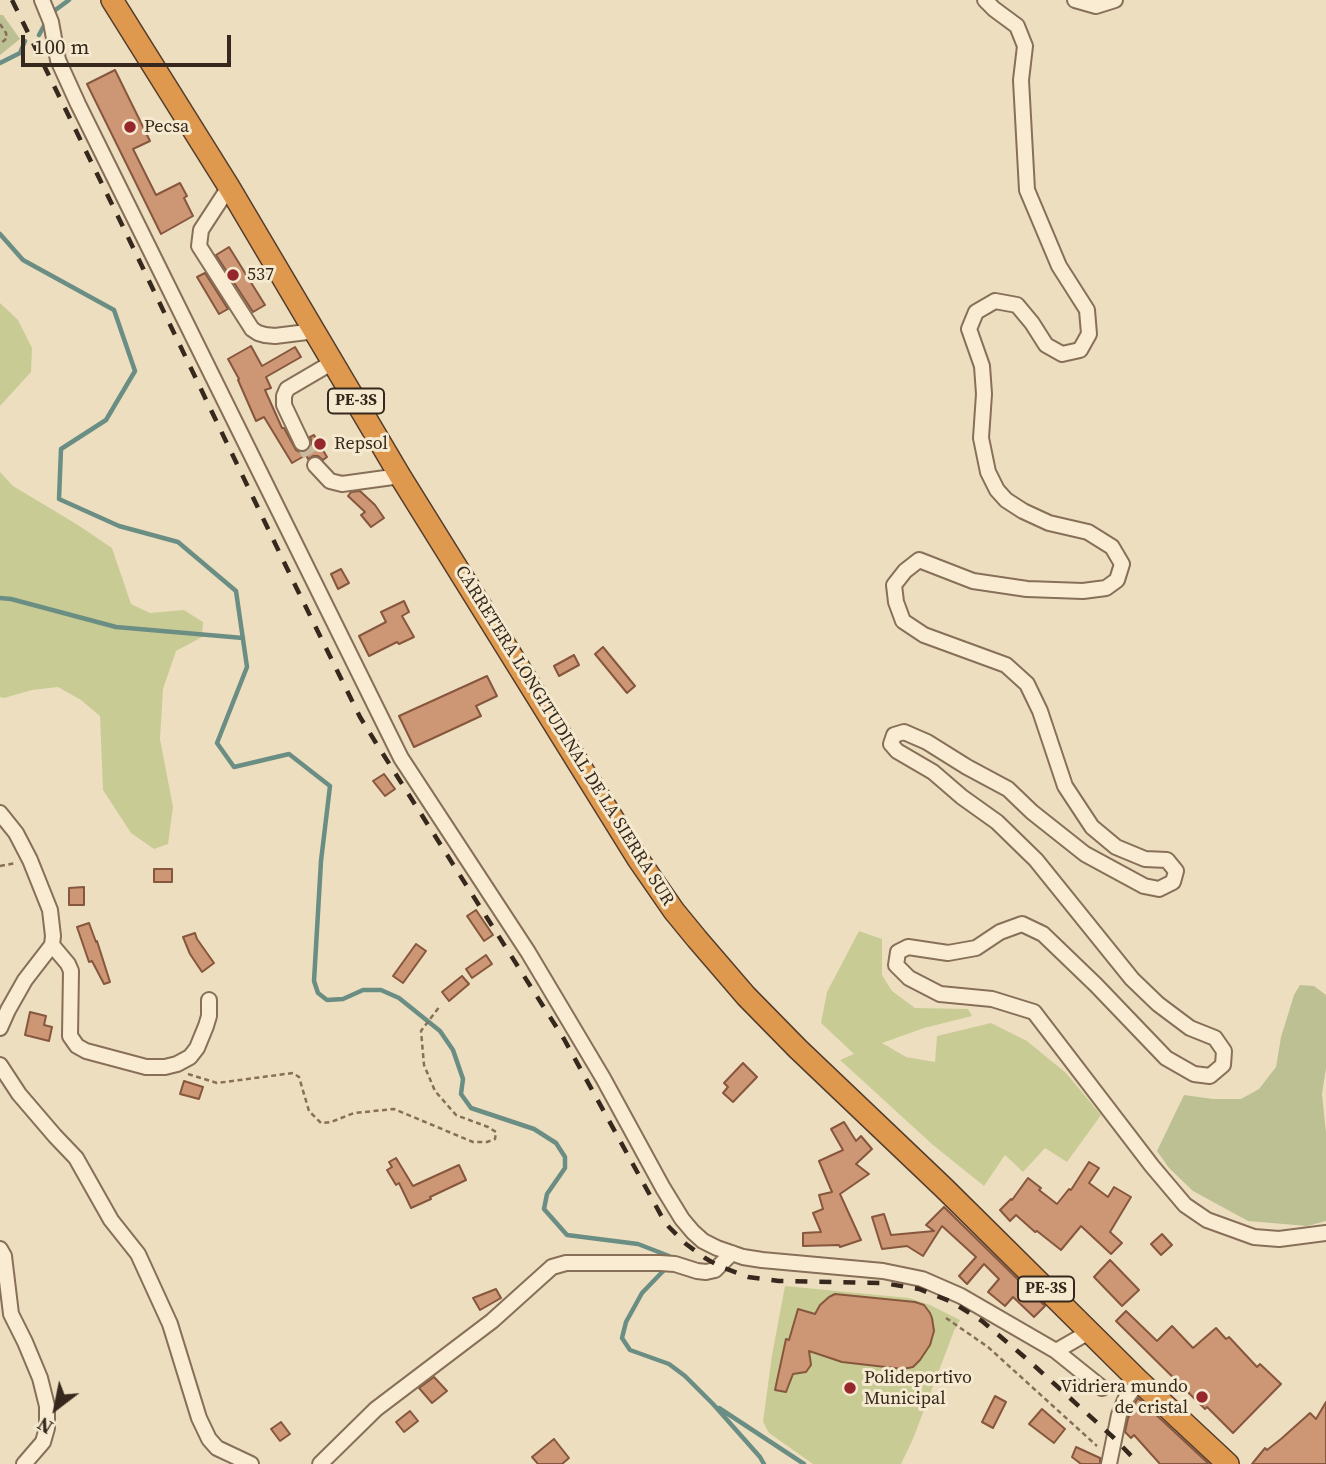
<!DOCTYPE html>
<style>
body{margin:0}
#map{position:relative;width:1326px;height:1464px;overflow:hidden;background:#eedec0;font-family:"Source Serif 4",serif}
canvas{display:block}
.north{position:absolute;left:21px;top:1373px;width:70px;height:70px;-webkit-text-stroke:5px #f5e9cf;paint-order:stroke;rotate:212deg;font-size:19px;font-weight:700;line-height:28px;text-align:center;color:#36281c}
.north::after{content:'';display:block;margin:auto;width:24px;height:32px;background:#36281c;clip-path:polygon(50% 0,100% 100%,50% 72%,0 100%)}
.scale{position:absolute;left:21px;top:35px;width:210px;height:32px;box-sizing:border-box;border:4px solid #36281c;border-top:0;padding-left:9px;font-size:21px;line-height:24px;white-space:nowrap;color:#36281c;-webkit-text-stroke:5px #f5e9cf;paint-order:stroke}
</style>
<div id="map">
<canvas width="1326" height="1464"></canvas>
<div class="north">N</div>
<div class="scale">100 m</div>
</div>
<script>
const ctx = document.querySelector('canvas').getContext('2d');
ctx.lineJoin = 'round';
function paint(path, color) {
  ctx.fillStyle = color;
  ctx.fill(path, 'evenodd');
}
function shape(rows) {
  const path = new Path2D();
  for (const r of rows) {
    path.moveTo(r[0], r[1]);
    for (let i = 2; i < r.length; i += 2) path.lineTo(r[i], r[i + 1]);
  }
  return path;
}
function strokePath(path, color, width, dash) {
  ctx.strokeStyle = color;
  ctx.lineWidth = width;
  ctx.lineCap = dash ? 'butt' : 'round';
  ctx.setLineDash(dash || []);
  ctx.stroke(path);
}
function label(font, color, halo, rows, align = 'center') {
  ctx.font = font + ' "Source Serif 4",serif';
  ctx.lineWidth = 6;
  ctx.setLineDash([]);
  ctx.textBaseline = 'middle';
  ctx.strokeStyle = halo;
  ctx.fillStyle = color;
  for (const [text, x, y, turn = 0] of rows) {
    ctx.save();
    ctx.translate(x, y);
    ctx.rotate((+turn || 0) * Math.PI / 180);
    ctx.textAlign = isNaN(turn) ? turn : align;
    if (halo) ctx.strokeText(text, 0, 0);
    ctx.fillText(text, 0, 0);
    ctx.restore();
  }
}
const green = shape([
 [0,303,18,320,32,348,31,372,0,406],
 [0,472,13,486,78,525,112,548,131,604,150,613,184,610,203,622,202,637,176,651,163,689,160,739,173,807,168,844,154,849,131,833,103,790,100,716,81,700,58,687,32,690,4,698,0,697],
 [859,931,882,939,882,975,892,991,915,1008,968,1009,972,1016,924,1028,882,1043,906,1057,935,1062,937,1036,991,1023,1027,1041,1066,1073,1101,1115,1067,1162,1045,1148,1023,1172,1005,1155,984,1186,933,1145,840,1060,854,1054,821,1023,827,992],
 [785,1286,909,1298,930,1305,960,1320,954,1331,913,1439,901,1464,813,1464,769,1433,763,1422,772,1355]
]);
const cemetery = shape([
 [0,15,3,15,20,39,0,55],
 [1300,985,1314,986,1326,995,1326,1068,1322,1094,1326,1133,1326,1221,1307,1226,1248,1221,1193,1191,1169,1168,1157,1151,1184,1095,1213,1099,1241,1099,1259,1089,1276,1067,1281,1037,1294,995]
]);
const stream = shape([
 [50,14,69,0],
 [39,35,46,22],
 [0,63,20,53,25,41],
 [0,234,23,260,114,310,135,371,106,420,61,449,59,499,119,526,178,542,236,591,247,667,217,743,234,767,289,754,330,786,321,861,314,981,318,993,327,1000,343,999,363,990,381,990,399,998,440,1031,453,1050,463,1079,461,1094,471,1108,534,1129,556,1143,565,1157,565,1168,547,1194,544,1209,567,1235,638,1244,669,1256,669,1259],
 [0,598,11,599,116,627,243,638],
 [667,1267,642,1293,626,1322,622,1338,630,1350,669,1364,685,1376,713,1404,760,1457,764,1464],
 [719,1408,804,1464]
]);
const building = shape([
 [115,70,150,141,133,149,156,195,180,183,187,196,184,198,193,216,161,234,87,84,115,70],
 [229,247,265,305,253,312,216,255,229,247],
 [205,273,228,309,219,314,197,277,205,273],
 [251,346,262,366,295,347,301,357,266,377,271,388,265,390,282,428,284,428,296,450,302,453,309,449,312,443,310,437,314,435,327,457,323,460,318,456,313,456,308,459,306,455,292,463,264,417,256,421,238,380,239,379,228,359,251,346],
 [360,491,375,505,384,518,371,527,361,515,365,512,348,496,351,492,360,491],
 [341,569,349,583,338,589,331,574,341,569],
 [404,601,409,612,402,616,414,637,399,644,397,642,369,656,359,636,386,622,381,612,404,601],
 [603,647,635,686,627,693,595,654,603,647],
 [574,655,579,665,559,676,554,666,574,655],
 [487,676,497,696,476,706,481,716,414,747,399,716,487,676],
 [384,774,395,789,385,796,373,781,384,774],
 [154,869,172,869,172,882,154,882,154,869],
 [84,887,84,905,69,905,69,888,84,887],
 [476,910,493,935,484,941,467,916,476,910],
 [89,923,96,942,97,941,110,982,104,984,92,961,89,962,77,927,89,923],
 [195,933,197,939,214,963,202,972,190,954,183,937,195,933],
 [416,944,426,951,403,983,393,976,416,944],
 [486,955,492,964,472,978,466,969,486,955],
 [462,976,469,984,449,1001,442,992,462,976],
 [30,1012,46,1016,44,1025,52,1027,49,1041,25,1035,30,1012],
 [743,1063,757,1077,733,1102,723,1093,728,1087,724,1083,743,1063],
 [184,1081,203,1087,199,1099,180,1094,184,1081],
 [844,1122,856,1141,861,1136,872,1149,856,1164,869,1174,840,1194,861,1240,840,1247,839,1245,803,1246,803,1233,821,1232,813,1213,823,1209,819,1195,832,1192,819,1161,843,1150,831,1129,844,1122],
 [396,1158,413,1186,459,1165,466,1180,430,1197,431,1199,411,1208,399,1183,396,1185,387,1170,392,1167,389,1162,396,1158],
 [1089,1162,1099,1168,1089,1183,1108,1197,1114,1187,1131,1197,1110,1232,1122,1243,1111,1254,1081,1226,1061,1250,1037,1231,1035,1232,1016,1215,1010,1221,1000,1210,1011,1199,1012,1200,1028,1178,1041,1188,1039,1190,1057,1204,1069,1189,1071,1190,1089,1162],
 [944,1207,1045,1306,1034,1317,1013,1297,1005,1306,988,1292,999,1279,984,1264,967,1284,959,1276,976,1257,942,1226,923,1256,907,1246,882,1249,872,1217,884,1214,891,1235,934,1231,926,1225,944,1207],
 [1162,1234,1172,1245,1161,1255,1151,1244,1162,1234],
 [1110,1260,1139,1290,1122,1306,1094,1277,1110,1260],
 [496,1289,501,1298,480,1310,473,1298,496,1289],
 [835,1294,915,1302,924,1305,930,1313,932,1318,934,1331,930,1345,920,1360,913,1367,903,1369,842,1362,809,1351,811,1365,806,1372,793,1374,786,1392,775,1390,786,1339,789,1340,798,1309,815,1314,820,1305,829,1297,835,1294],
 [1126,1311,1157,1341,1172,1326,1193,1348,1216,1328,1226,1339,1229,1337,1257,1367,1260,1364,1281,1384,1233,1433,1207,1407,1205,1409,1116,1321,1126,1311],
 [434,1377,447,1391,432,1403,419,1388,434,1377],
 [995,1396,1006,1402,993,1428,982,1422,995,1396],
 [1138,1398,1209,1464,1160,1464,1134,1435,1131,1438,1125,1432,1128,1418,1134,1409,1132,1408,1138,1398],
 [1326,1402,1326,1464,1252,1464,1265,1448,1267,1450,1281,1439,1310,1413,1316,1419,1326,1402],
 [1042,1409,1065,1429,1054,1443,1029,1424,1042,1409],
 [410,1411,418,1421,404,1432,396,1422,410,1411],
 [281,1422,290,1434,280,1441,271,1429,281,1422],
 [554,1439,569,1458,562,1464,538,1464,532,1457,554,1439],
 [1076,1447,1100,1458,1100,1464,1081,1464,1072,1457,1076,1447]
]);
const minorTunnel = shape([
 [302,443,315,465]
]);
const path = shape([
 [0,24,6,33,7,38,0,44],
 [0,866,16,863],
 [188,1074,217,1083,293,1073,299,1077,309,1111,321,1123,331,1122,354,1113,394,1109,473,1142,487,1142,495,1139,496,1132,488,1127,456,1115,435,1091,424,1065,421,1031,440,1006],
 [946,1318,988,1347,1097,1446]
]);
const minor = shape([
 [42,0,51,22,58,60,78,104,401,758,528,952,603,1078,663,1188,682,1219,693,1232,703,1241,717,1248,743,1257,762,1260,883,1271,922,1279,961,1296,1056,1351,1089,1332],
 [985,0,994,9,1017,26,1025,46,1021,80,1027,190,1059,266,1087,310,1089,334,1080,350,1062,354,1046,345,1032,323,1017,305,995,301,976,312,969,329,982,366,984,394,981,438,988,472,997,490,1006,500,1023,511,1049,523,1088,532,1112,547,1122,564,1117,580,1106,588,1083,591,1027,589,973,581,919,560,905,571,894,585,896,602,903,621,924,635,1006,665,1027,684,1040,711,1065,786,1092,827,1116,847,1145,859,1167,860,1176,871,1173,882,1159,889,1144,886,1085,854,1032,812,1008,789,967,767,927,742,904,732,894,735,891,744,897,751,933,772,962,797,997,822,1036,860,1132,979,1158,1004,1190,1028,1215,1038,1224,1051,1223,1065,1210,1076,1194,1074,1166,1058,1096,985,1043,934,1022,924,1000,932,976,948,948,953,908,947,898,952,896,965,909,978,940,994,992,999,1034,1012,1152,1166,1185,1205,1207,1220,1254,1237,1279,1239,1326,1233],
 [1075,0,1096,6,1115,0],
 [229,187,201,230,199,246,252,329,258,333,265,335,275,336,315,331],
 [302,443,284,405,284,396,287,389,333,362],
 [315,465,330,481,342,484,400,476],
 [0,813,16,833,30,860,50,910,53,936,52,945,25,980,8,1010,0,1028],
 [52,945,68,964,71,971,70,1036,77,1046,86,1051,146,1067,165,1067,177,1064,190,1057,197,1048,206,1026,209,1016,209,1000],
 [0,1065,19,1094,55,1136,76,1158,111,1220,138,1254,170,1324,199,1418,209,1439,217,1448,251,1464],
 [0,1249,4,1256,11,1314,25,1342,40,1378,47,1406,47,1428,43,1442,24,1464],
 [1056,1351,1102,1388],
 [320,1464,376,1409,492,1321,552,1267,566,1263,660,1263,675,1264,697,1271,706,1272,715,1270,732,1253],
 [1109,1464,1119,1415,1125,1400,1139,1381]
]);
const highway = shape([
 [112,0,229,187,400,476,638,859,674,911,697,939,746,996,798,1049,944,1188,1139,1381,1228,1464]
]);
const rail = shape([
 [12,0,127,235,296,587,360,717,376,743,564,1039,662,1217,669,1227,686,1244,705,1258,719,1266,748,1277,779,1281,883,1283,919,1289,952,1302,982,1321,1028,1360,1114,1438,1139,1464]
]);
const markers = [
 [130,127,7,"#96272d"],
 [233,275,7,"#96272d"],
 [320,444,7,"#96272d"],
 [850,1388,7,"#96272d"],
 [1202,1397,7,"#96272d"]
];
const shields = [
 [356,401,56],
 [1046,1289,56]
];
const shieldNames = [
 ["PE-3S",356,401],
 ["PE-3S",1046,1289]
];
const poiNames = [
 ["Pecsa",144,127],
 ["537",247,275],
 ["Repsol",334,444],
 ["Polideportivo",864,1378],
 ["Municipal",864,1399],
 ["Vidriera mundo",1188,1387,"right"],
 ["de cristal",1188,1408,"right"]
];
const streetNames = [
 ["CARRETERA LONGITUDINAL DE LA SIERRA SUR",564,736,58]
];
paint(green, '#c8cc94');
paint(cemetery, '#bdc093');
strokePath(stream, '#6a8e83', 4.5);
paint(building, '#cd9675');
strokePath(building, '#86573d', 2);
strokePath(minorTunnel, '#c9ba9f', 14, [14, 7]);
strokePath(minor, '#876f58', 18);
strokePath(highway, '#553d2c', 24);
strokePath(path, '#876f58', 2.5, [5, 3.5]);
strokePath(minor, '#f9ecd3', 14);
strokePath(highway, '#df994f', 21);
strokePath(rail, '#36281c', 4.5, [12, 12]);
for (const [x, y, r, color] of markers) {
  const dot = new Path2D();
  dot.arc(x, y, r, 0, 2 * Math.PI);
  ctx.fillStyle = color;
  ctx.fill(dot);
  strokePath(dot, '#f5e9cf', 2.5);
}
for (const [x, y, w] of shields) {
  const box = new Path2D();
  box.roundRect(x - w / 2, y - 12.5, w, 25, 5);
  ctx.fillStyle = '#f5e9cf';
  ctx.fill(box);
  strokePath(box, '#36281c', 2);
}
label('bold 16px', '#36281c', null, shieldNames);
label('18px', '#36281c', '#f5e9cf', poiNames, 'left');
label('18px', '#36281c', '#f5e9cf', streetNames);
</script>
